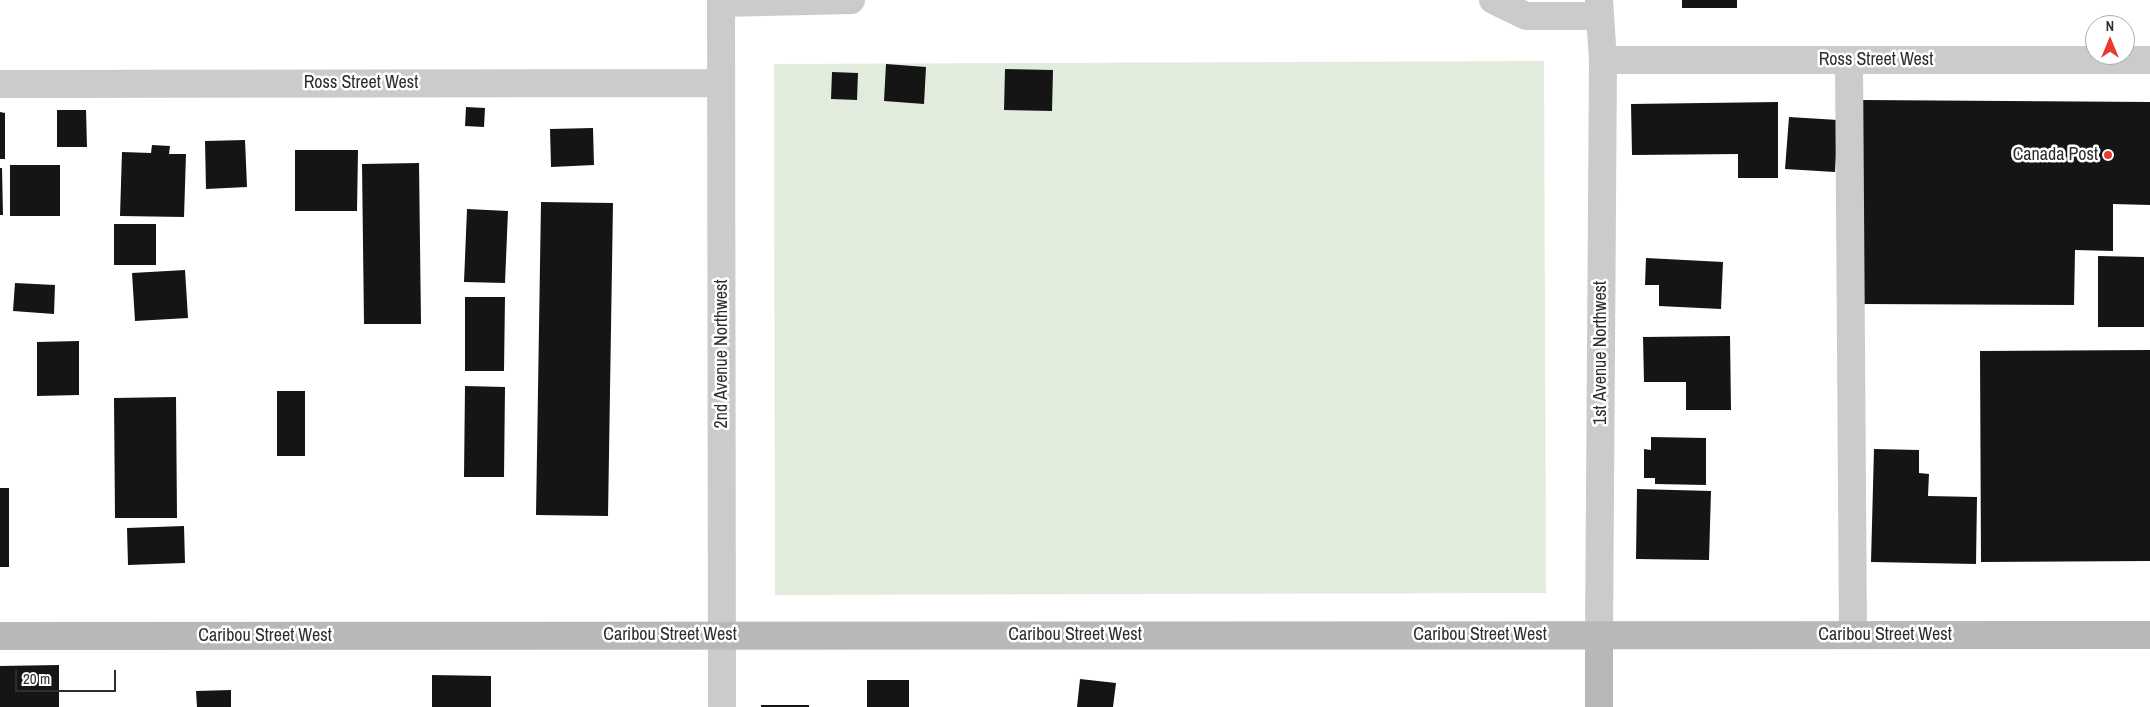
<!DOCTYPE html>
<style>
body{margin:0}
#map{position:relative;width:2150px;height:707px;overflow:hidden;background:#fff;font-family:"Archivo Narrow",sans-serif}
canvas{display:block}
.north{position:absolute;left:2085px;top:15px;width:50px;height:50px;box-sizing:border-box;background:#fff;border:1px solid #ababab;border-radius:50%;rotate:0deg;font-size:14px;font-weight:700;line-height:20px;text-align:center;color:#2e2e2e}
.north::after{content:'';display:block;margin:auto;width:18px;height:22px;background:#e83b2e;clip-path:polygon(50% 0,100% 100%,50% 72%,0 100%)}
.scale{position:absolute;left:15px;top:670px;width:101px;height:22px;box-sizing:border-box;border:2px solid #2e2e2e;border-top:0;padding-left:6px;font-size:15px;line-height:18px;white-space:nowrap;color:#2e2e2e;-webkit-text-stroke:4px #fff;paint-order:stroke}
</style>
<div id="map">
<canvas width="2150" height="707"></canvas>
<div class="north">N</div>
<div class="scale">20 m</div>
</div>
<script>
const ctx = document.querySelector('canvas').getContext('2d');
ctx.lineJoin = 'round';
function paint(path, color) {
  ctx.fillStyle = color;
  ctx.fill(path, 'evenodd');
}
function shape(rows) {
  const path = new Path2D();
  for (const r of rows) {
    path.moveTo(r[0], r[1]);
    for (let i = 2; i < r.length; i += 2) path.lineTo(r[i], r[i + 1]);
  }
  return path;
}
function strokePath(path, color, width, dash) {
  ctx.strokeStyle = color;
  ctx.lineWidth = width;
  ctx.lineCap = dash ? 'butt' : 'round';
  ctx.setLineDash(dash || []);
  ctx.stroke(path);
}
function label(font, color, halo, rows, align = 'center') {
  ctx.font = font + ' "Archivo Narrow",sans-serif';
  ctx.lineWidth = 5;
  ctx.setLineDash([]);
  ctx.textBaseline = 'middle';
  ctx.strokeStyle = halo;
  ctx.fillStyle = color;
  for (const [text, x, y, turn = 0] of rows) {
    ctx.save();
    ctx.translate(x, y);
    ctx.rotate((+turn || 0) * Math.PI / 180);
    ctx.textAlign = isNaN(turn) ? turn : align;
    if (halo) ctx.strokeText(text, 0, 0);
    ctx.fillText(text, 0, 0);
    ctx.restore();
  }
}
const green = shape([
 [1544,61,1546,593,775,595,774,64]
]);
const building = shape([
 [1682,0,1737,0,1737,8,1682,8],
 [886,64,926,67,924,104,884,101],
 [1005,69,1053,70,1052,111,1004,110],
 [832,72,858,73,857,100,831,99],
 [1863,100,2150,102,2150,205,2113,204,2113,251,2075,250,2074,305,1862,304],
 [1778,102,1778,178,1738,178,1738,154,1632,155,1631,104],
 [466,107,485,108,484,127,465,126],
 [57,110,86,110,87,147,57,147],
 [0,112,5,113,5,159,0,159],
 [1789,117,1838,120,1835,172,1785,169],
 [593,128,594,165,551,167,550,129],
 [245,140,247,187,206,189,205,141],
 [152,145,170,146,169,154,186,154,184,217,120,216,122,152,151,153],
 [295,150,358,150,357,211,295,211],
 [419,163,421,324,364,324,362,164],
 [10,165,60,165,60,216,10,216],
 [0,168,2,168,3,215,0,215],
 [541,202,613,203,608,516,536,515],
 [467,209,508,211,505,283,464,282],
 [114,224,156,224,156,265,114,265],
 [2098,256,2144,257,2144,327,2098,327],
 [1646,258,1723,262,1721,309,1659,306,1659,285,1645,285],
 [185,270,188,318,135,321,132,273],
 [15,283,55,285,54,314,13,311],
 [465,297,505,297,504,371,465,371],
 [1730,336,1731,410,1686,410,1686,382,1644,382,1643,337],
 [79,341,79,395,37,396,37,342],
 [2150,350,2150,561,1981,562,1980,351],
 [465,386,505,387,504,477,464,477],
 [277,391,305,391,305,456,277,456],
 [176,397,177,518,115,518,114,398],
 [1651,437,1706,438,1706,485,1655,484,1655,478,1644,478,1644,449,1651,450],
 [1874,449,1919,450,1919,473,1929,474,1928,496,1977,497,1976,564,1871,562],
 [0,488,9,488,9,567,0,567],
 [1637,489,1711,491,1709,560,1636,559],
 [184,526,185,563,128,565,127,528],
 [59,665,59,707,0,707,0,666],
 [432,675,491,676,491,707,432,707],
 [1080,679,1116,683,1113,707,1077,707],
 [867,680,909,680,909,707,867,707],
 [231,690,231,707,197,707,196,691],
 [761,705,809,705,809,707,761,707]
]);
const street = shape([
 [721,0,722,707],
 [1493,0,1526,16,1599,16],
 [1599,0,1603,60,1599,635],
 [721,3,851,0],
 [1603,60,2150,60],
 [1849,60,1853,635],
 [0,84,721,83]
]);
const secondary = shape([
 [1599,635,1599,707],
 [0,636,2150,635]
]);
const markers = [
 [2108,155,5,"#e83b2e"]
];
const streetNames = [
 ["Ross Street West",1876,60],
 ["Ross Street West",361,83],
 ["1st Avenue Northwest",1601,353,-90],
 ["2nd Avenue Northwest",722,354,-90],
 ["Caribou Street West",670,635],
 ["Caribou Street West",1075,635],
 ["Caribou Street West",1480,635],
 ["Caribou Street West",1885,635],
 ["Caribou Street West",265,636]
];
const poiNames = [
 ["Canada Post",2098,155]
];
paint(green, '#e2ecdc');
paint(building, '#151515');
strokePath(street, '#cbcbcb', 28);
strokePath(secondary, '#b8b8b8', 28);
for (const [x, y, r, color] of markers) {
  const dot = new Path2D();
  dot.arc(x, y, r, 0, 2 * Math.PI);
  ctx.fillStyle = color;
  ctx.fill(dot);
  strokePath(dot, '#fff', 2);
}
label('18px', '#2e2e2e', '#fff', streetNames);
label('18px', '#2e2e2e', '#fff', poiNames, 'right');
</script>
